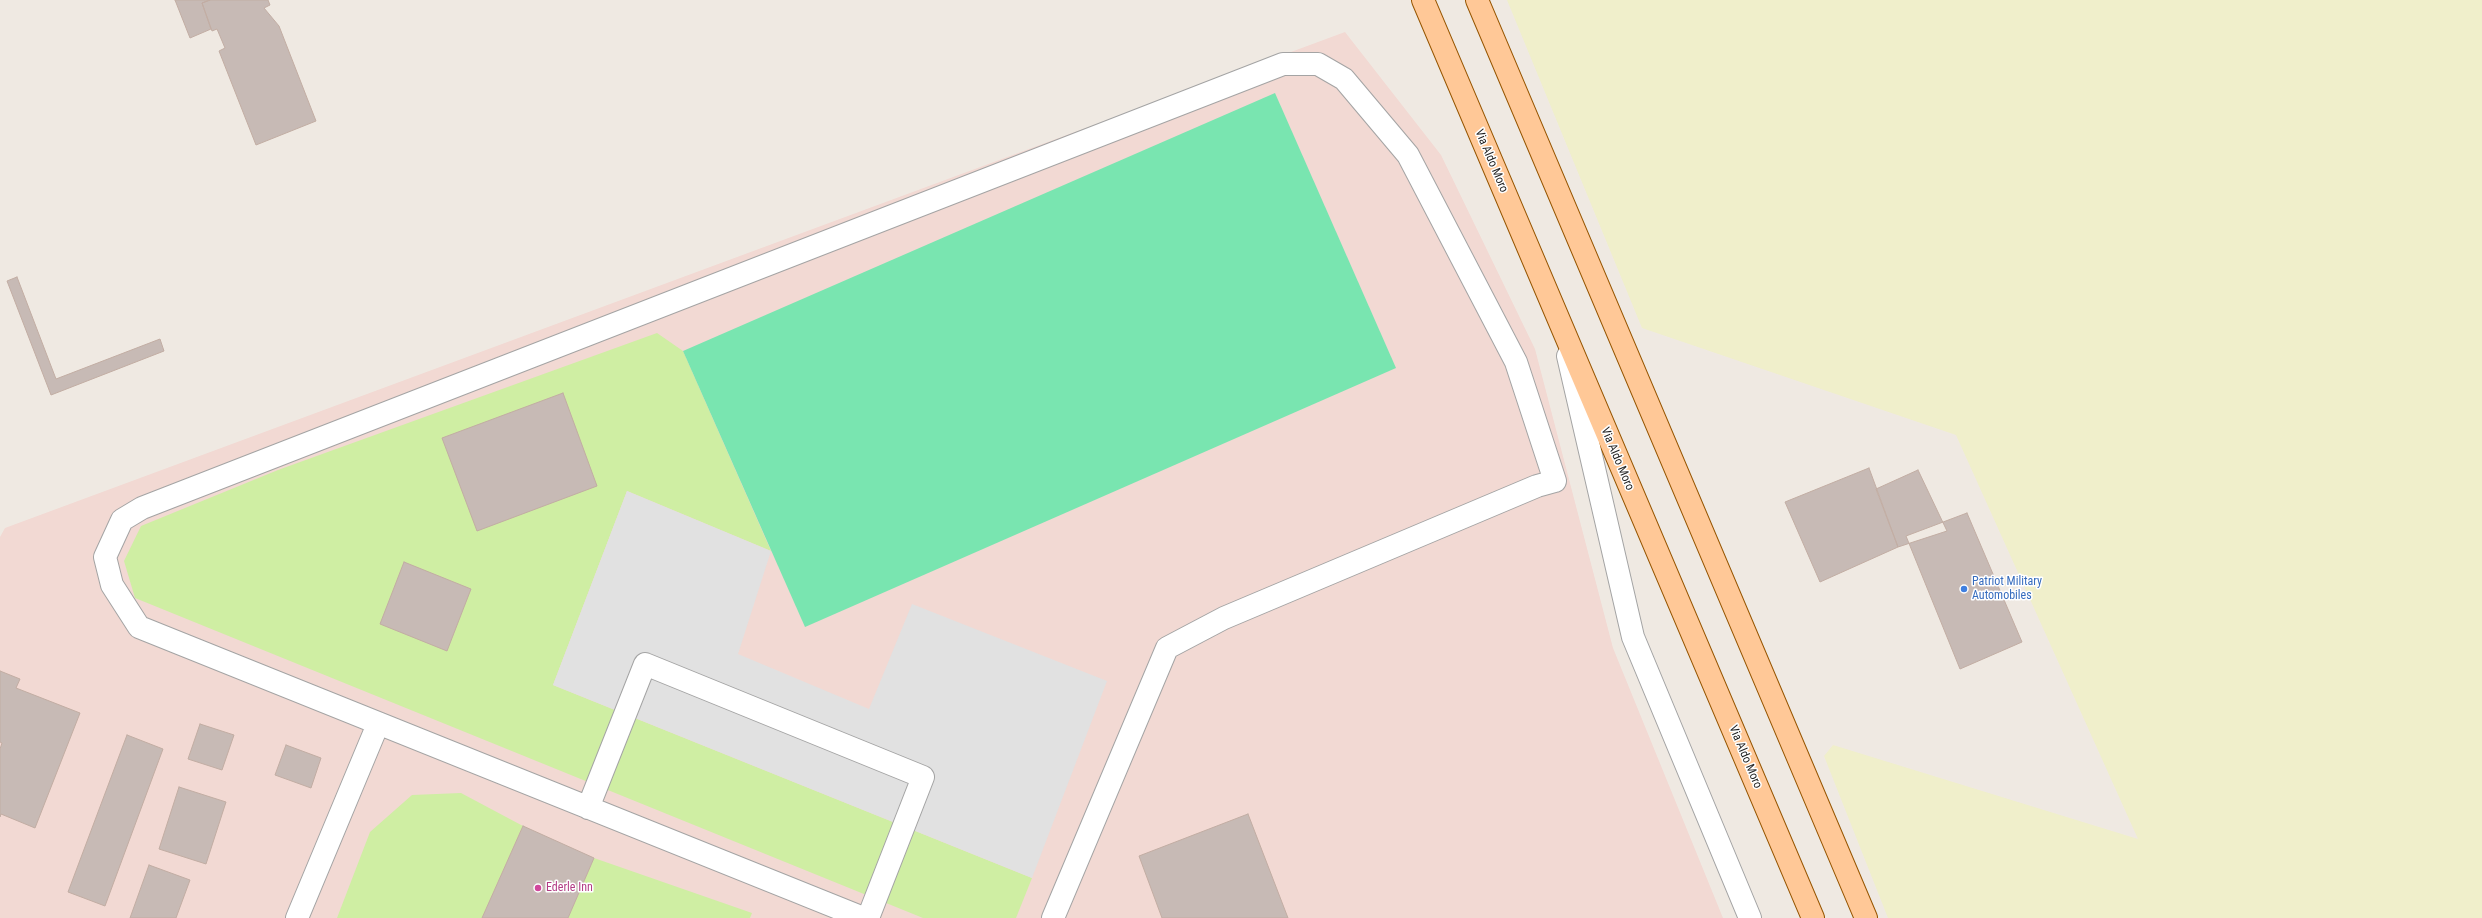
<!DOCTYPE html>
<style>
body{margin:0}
canvas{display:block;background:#efe9e2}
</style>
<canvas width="2482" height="918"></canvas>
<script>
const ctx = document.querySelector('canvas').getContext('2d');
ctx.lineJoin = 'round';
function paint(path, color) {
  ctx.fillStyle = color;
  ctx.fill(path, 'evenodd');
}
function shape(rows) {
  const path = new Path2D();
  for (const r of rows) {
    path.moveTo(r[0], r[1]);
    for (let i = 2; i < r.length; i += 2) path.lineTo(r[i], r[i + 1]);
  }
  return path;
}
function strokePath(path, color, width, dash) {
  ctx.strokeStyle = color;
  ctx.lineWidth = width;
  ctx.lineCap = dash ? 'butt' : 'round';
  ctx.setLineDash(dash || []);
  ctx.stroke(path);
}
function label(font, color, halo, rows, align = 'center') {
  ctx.font = font + ' "Roboto Condensed",sans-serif';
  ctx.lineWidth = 3;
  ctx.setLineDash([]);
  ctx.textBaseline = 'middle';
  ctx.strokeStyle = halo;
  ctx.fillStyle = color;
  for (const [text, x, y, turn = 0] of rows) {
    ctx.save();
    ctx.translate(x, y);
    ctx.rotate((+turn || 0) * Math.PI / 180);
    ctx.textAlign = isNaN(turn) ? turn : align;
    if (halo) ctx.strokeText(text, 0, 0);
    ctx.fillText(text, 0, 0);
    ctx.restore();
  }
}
const military = shape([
 [1345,32,1441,155,1535,349,1613,648,1723,918,0,918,0,537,5,528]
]);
const farmland = shape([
 [1507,0,2482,0,2482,918,1888,918,1824,756,1833,745,2138,839,1956,435,1642,328]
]);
const grass = shape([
 [657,333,683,351,771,551,627,491,553,685,1032,878,1016,918,923,918,135,598,124,561,141,526,278,470],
 [461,793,523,826,482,918,337,918,370,832,412,795],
 [594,858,752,913,750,918,568,918]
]);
const pitch = shape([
 [1275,93,1396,368,805,627,683,351]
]);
const parking = shape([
 [627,491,771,551,738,654,869,709,912,604,1107,681,1032,878,553,685]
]);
const building = shape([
 [175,0,210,0,202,3,211,29,190,38,175,0],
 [210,0,268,0,270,5,264,8,279,26,316,121,256,145,219,51,225,48,217,29,212,31,202,3,210,0],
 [17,277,56,379,160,339,164,351,51,395,7,281,17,277],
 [563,393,597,486,477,531,442,438,563,393],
 [1869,468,1898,547,1820,582,1785,502,1869,468],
 [1918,470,1947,531,1898,547,1876,489,1918,470],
 [1967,513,2022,642,1960,669,1906,536,1967,513],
 [404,562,471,589,447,651,380,624,404,562],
 [0,671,20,679,16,688,80,713,35,828,1,814,0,817,0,749,2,743,0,742,0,671],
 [200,724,234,735,222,770,188,759,200,724],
 [127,735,163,749,105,906,68,892,127,735],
 [286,745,321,758,311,788,275,775,286,745],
 [179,787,226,802,206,864,159,849,179,787],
 [1248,814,1288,918,1162,918,1139,856,1248,814],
 [523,826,594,858,568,918,482,918,523,826],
 [149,865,190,880,176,918,130,918,149,865]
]);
const minor = shape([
 [1568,356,1633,637,1750,918],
 [588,808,645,664,923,777,868,918],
 [297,918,378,724],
 [863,918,139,627,112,585,105,557,122,520,142,508,1283,64,1318,64,1344,79,1408,155,1516,362,1555,481,1537,486,1224,618,1167,648,1053,918]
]);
const major = shape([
 [1423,0,1813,918],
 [1477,0,1866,918]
]);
const markers = [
 [1964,589,4,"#3f7fe0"],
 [538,888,4,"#d1479c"]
];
const streetNames = [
 ["Via Aldo Moro",1491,161,67],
 ["Via Aldo Moro",1617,459,67],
 ["Via Aldo Moro",1745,757,67]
];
const shopNames = [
 ["Patriot Military",1972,582],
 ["Automobiles",1972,596]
];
const hotelNames = [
 ["Ederle Inn",546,888]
];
paint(military, '#f2d9d3');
paint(farmland, '#f0efcb');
paint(grass, '#cfeea3');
paint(pitch, '#79e5b0');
paint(parking, '#e1e1e1');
paint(building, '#c7bab5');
strokePath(building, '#c2ada3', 1);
strokePath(minor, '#a4a4a4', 24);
strokePath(major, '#965500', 24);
strokePath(minor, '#fff', 22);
strokePath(major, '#ffc897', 22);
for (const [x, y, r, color] of markers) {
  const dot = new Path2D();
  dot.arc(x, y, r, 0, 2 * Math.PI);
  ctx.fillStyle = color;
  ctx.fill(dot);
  strokePath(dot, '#fff', 1.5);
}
label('12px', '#1d1d1d', '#fff', streetNames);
label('12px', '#366cbe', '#fff', shopNames, 'left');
label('12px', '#b23c85', '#fff', hotelNames, 'left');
</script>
